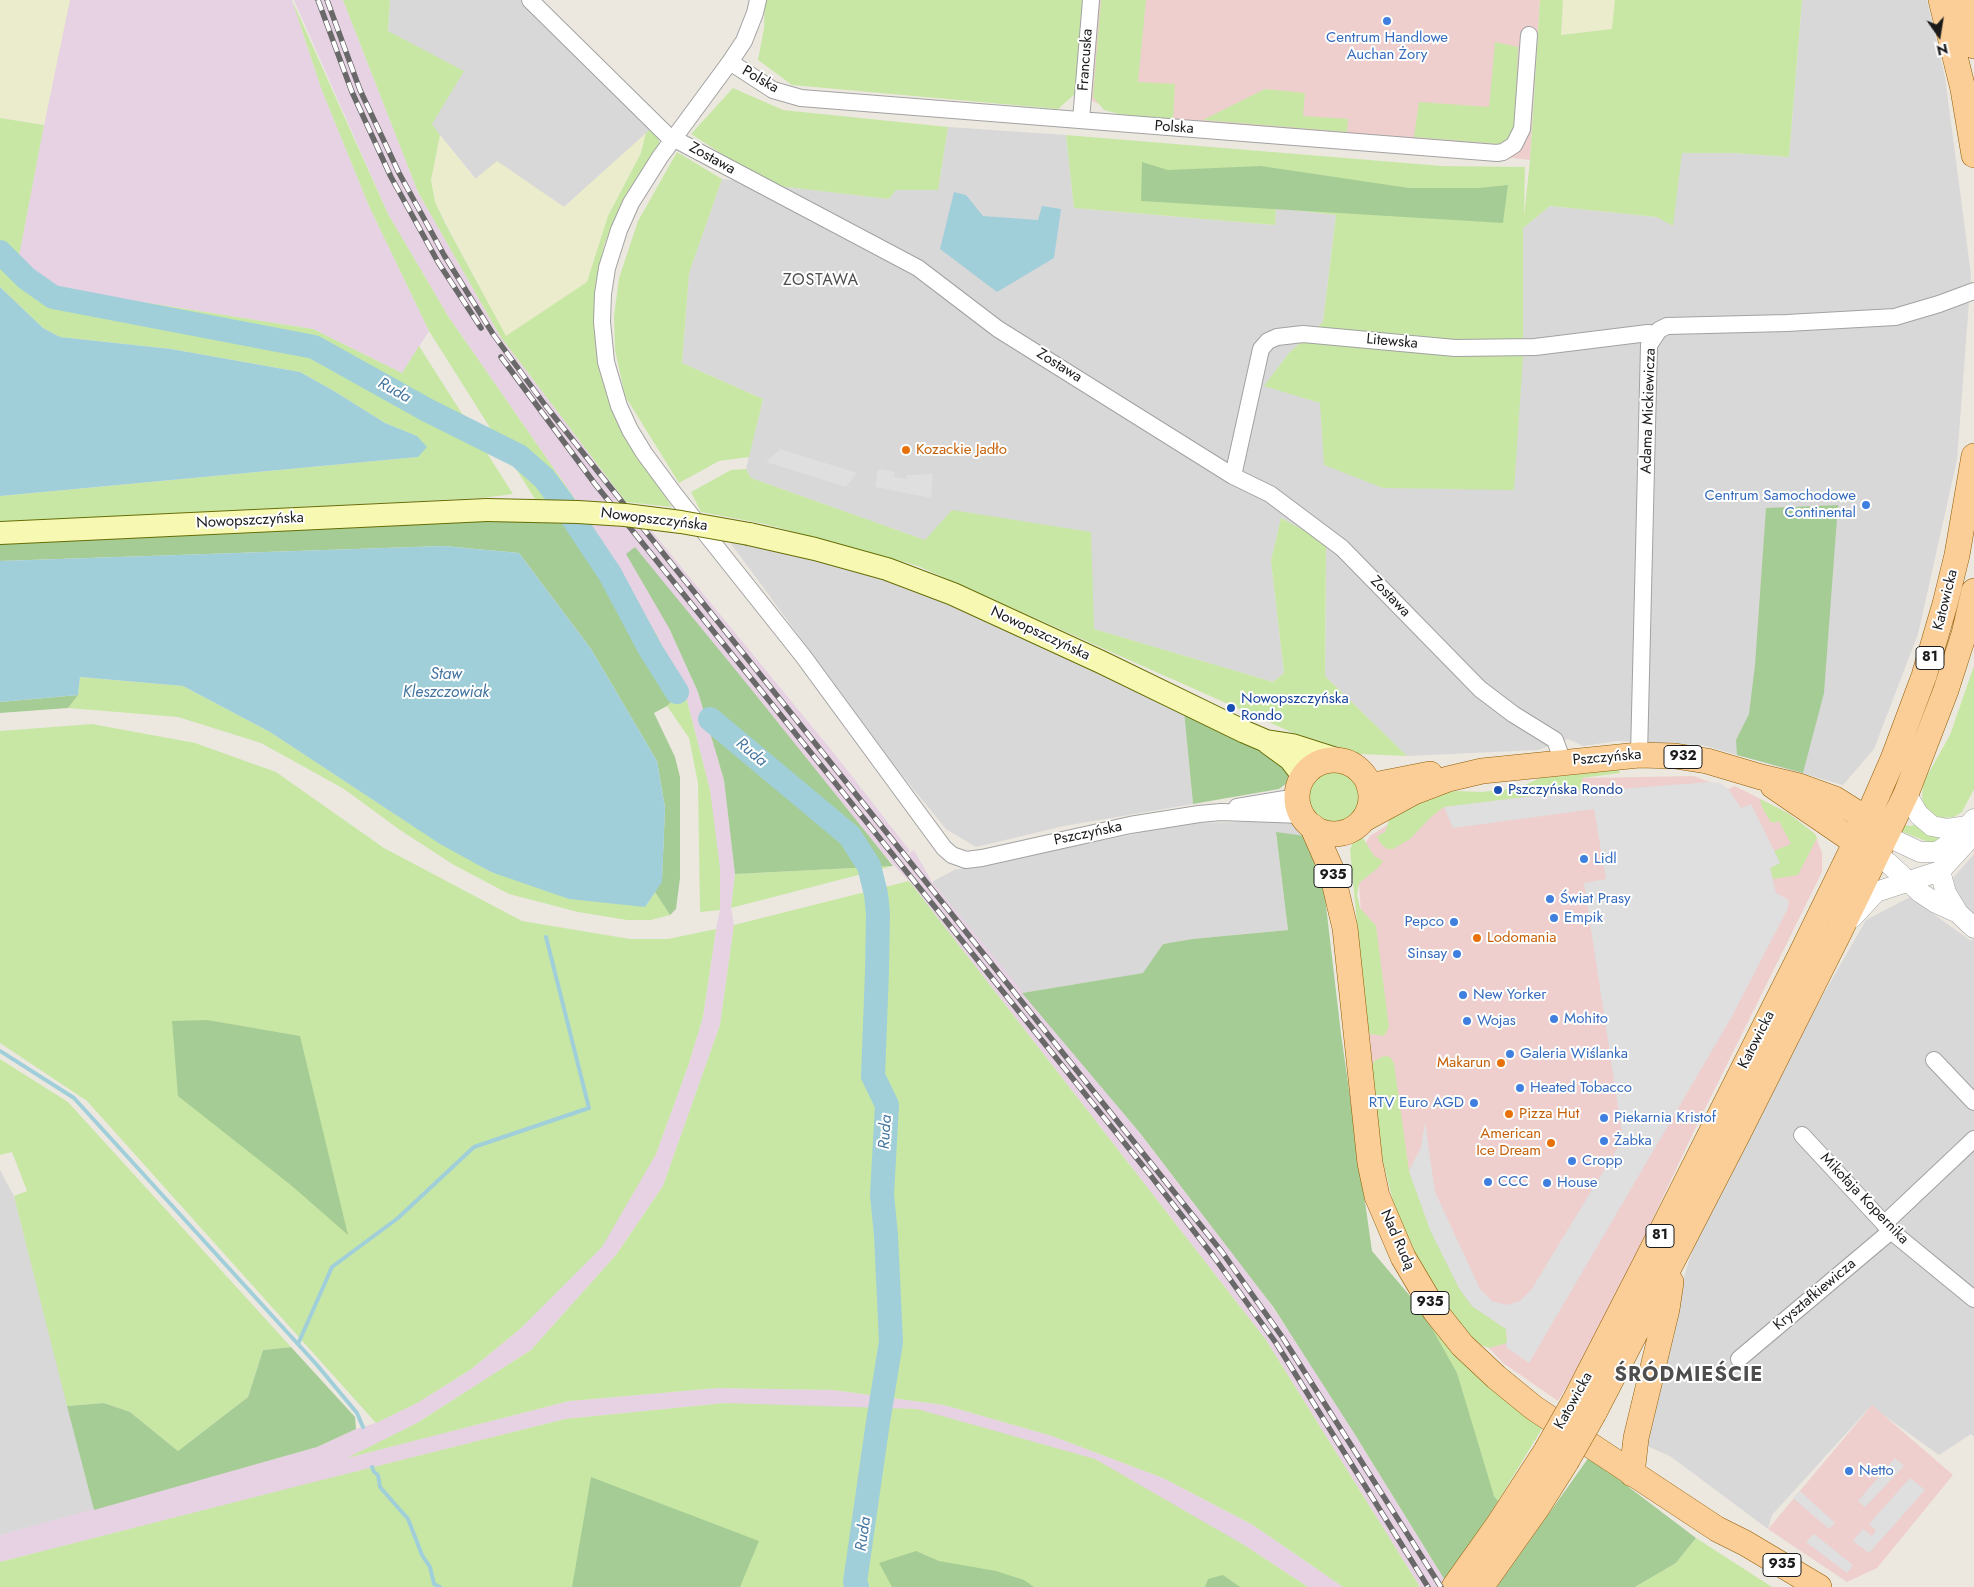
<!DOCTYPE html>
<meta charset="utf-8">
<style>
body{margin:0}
#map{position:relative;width:1974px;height:1587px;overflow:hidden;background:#ece8e0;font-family:Jost,sans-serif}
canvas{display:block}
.north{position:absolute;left:1914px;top:10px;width:50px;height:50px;-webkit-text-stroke:4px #fff;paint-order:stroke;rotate:167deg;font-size:14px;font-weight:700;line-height:20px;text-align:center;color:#1b1b1b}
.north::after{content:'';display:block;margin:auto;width:18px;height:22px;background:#1b1b1b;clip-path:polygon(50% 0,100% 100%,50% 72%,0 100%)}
</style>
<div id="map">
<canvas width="1974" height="1587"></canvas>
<div class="north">N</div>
</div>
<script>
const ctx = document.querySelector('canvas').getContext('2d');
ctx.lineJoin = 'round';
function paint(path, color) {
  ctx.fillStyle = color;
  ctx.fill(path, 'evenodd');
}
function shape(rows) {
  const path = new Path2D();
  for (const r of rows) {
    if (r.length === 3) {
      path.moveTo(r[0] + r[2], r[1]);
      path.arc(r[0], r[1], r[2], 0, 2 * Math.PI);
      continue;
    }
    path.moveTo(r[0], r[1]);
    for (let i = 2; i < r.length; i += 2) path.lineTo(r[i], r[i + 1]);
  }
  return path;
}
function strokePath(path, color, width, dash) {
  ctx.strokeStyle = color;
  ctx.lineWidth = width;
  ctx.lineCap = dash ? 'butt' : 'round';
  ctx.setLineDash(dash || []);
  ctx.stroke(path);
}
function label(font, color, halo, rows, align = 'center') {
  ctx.font = font + ' Jost,sans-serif';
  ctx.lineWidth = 4;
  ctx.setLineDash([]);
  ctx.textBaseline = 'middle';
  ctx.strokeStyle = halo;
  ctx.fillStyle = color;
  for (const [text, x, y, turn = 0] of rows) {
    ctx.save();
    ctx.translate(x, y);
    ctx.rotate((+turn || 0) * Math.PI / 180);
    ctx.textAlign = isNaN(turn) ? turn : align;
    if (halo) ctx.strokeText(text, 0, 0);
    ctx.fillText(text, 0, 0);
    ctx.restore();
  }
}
const residential = shape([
 [390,0,523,0,654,127,564,207,531,185,476,179,431,124,388,31],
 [1802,0,1927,0,1945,77,1971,275,1957,460,1918,634,1874,749,1843,785,1702,745,1617,741,1583,746,1568,739,1538,750,1407,756,1325,676,1326,545,1318,538,1281,518,1271,561,1284,673,1273,682,1094,629,925,540,751,478,746,469,763,399,682,363,689,273,722,179,889,199,896,190,938,190,948,127,1066,135,1074,208,1275,225,1276,208,1336,215,1323,322,1289,353,1265,386,1320,403,1523,357,1523,228,1550,206,1657,217,1682,153,1733,153,1789,157],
 [729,541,848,565,1013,631,1184,711,1193,804,1064,826,976,847,946,829,897,769],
 [1293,821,1306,836,1276,833,1288,930,1192,939,1163,944,1144,973,1022,993,932,882,954,870,1189,823],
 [1974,854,1974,918,1950,889,1953,878],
 [1910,897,1971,941,1974,938,1974,1437,1971,1434,1939,1455,1871,1406,1772,1515,1768,1529,1670,1456,1647,1446,1680,1289,1712,1189,1866,920],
 [0,1170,14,1196,94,1510,0,1535]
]);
const commercial = shape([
 [1082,0,1540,0,1530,160,1119,114,1076,93],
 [1694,776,1728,789,1735,786,1788,813,1815,834,1822,853,1822,872,1694,1131,1600,1331,1558,1401,1503,1363,1465,1323,1399,1209,1384,1166,1373,1078,1357,857,1370,836,1401,816,1582,778],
 [1872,1405,1953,1475,1877,1568,1847,1582,1768,1529]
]);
const industrial = shape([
 [69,0,292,0,321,88,369,206,429,331,402,373,313,329,53,288,18,261,38,155],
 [294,0,343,0,418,192,500,336,626,502,576,500,618,526,650,529,837,757,910,851,900,860,914,850,932,882,1140,1133,1258,1286,1314,1368,1446,1582,1441,1587,1420,1587,1266,1340,909,881,669,628,698,692,724,780,735,874,731,908,734,925,720,1025,663,1186,616,1255,531,1350,417,1423,350,1457,569,1401,718,1388,833,1390,944,1405,1052,1436,1163,1478,1253,1525,1343,1587,1308,1587,1244,1545,725,1403,565,1419,0,1562,0,1535,317,1447,356,1429,376,1423,417,1403,470,1370,520,1329,656,1154,688,1066,703,1017,716,929,720,910,710,790,684,689,656,634,607,550,575,499,448,316,388,214]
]);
const farmland = shape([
 [0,0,70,0,44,125,0,118],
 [1563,0,1615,0,1613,29,1561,35],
 [646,133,641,153,608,216,587,282,506,337,435,202,431,180,440,135,475,179,497,161,564,207]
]);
const grass = shape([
 [292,0,388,214,448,316,575,499,535,499,429,331,369,206,321,88],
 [343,0,390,0,388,31,464,71,432,124,440,135,431,180,435,202,445,223,506,336,587,282,608,216,641,153,646,133,650,130,659,138,659,150,622,202,604,245,597,283,595,338,601,375,611,407,627,440,672,507,626,502,500,336,418,192],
 [765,0,1082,0,1076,93,1058,109,792,85,758,60,764,28],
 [1101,0,1146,0,1138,82,1175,84,1173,120,1119,114,1104,110,1093,97],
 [1540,0,1563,0,1561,35,1612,29,1615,0,1802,0,1789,157,1733,153,1682,153,1673,226,1657,217,1550,206,1523,228,1523,357,1514,490,1383,488,1324,465,1320,403,1264,386,1289,353,1323,322,1336,215,1276,208,1275,225,1074,208,1066,135,1442,166,1525,167,1524,217,1530,160],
 [1495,42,1518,47,1515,127,1509,138,1499,144,1414,137,1419,102,1489,107],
 [733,88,783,110,948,127,938,190,896,190,889,199,770,185,691,134],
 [1265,89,1305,93,1303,116,1348,119,1347,132,1203,120],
 [0,118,44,125,18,261,53,288,313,329,402,373,419,346,513,494,482,498,0,522,0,496,418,457,417,436,385,423,334,391,300,372,171,349,60,337,43,328,0,287],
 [677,152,722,179,689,273,682,363,763,399,749,457,719,461,679,483,625,396,615,350,614,316,619,278,638,221],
 [746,469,751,478,925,540,952,510,1091,532,1094,629,1273,682,1284,673,1271,561,1281,518,1318,538,1326,545,1325,676,1407,756,1360,754,1291,732,918,566,765,524,701,512,691,492,731,470],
 [1974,666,1974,789,1962,812,1954,817,1938,818,1930,812,1924,805,1922,797,1923,783,1950,735],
 [80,677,183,686,270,732,407,822,491,872,645,907,655,892,670,915,651,920,627,920,578,912,509,894,454,865,400,830,344,789,261,743,178,717,68,708,78,695],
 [684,689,710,790,720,868,720,910,700,912,698,783,689,738,667,706],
 [92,724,195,743,276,772,384,848,522,921,630,939,668,939,716,929,703,1017,688,1066,656,1154,602,1247,520,1329,470,1370,417,1403,376,1423,87,1101,0,1043,0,731],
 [1334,797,28],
 [1619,770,1620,773,1582,778,1583,790,1444,807,1432,816,1410,839,1393,849,1387,849,1381,844,1377,836,1385,832,1392,812,1440,793,1457,791,1481,792,1519,788,1540,778],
 [1760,799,1788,813,1815,834,1817,838,1798,875,1773,879,1770,867,1780,863,1774,851,1791,844,1779,821,1774,823,1770,821,1762,807],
 [1918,823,1948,836,1937,842,1928,842,1898,830,1901,825,1911,826],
 [1356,835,1361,835,1374,856,1383,861,1378,868,1359,883,1357,895,1360,908,1376,926,1389,1027,1384,1036,1370,1034,1367,1028,1350,849],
 [893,866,731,908,735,874],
 [909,881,1266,1340,1420,1587,1343,1587,1253,1525,1163,1478,1052,1436,944,1405,833,1390,718,1388,569,1401,347,1458,417,1423,531,1350,616,1255,663,1186,720,1025,734,925],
 [1384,1056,1390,1057,1394,1063,1409,1171,1432,1233,1459,1288,1472,1306,1506,1329,1507,1343,1489,1348,1476,1343,1445,1304,1410,1248,1395,1209,1377,1137,1370,1070,1374,1061],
 [0,1059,68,1102,291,1347,263,1350,248,1397,178,1451,130,1412,104,1403,67,1406,14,1196,27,1191,12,1152,0,1155],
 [1429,1324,1543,1427,1498,1501,1494,1496],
 [725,1403,917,1409,1095,1459,1244,1545,1308,1587,0,1587,0,1562,306,1484,565,1419],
 [1696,1538,1772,1587,1635,1587,1676,1563]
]);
const forest = shape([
 [1142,162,1168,170,1261,166,1409,188,1479,188,1508,185,1503,223,1141,201],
 [1838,505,1824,693,1803,773,1737,755,1736,740,1749,714,1755,665,1766,508],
 [496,521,589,524,607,550,656,634,684,689,667,706,654,713,675,757,680,777,680,878,676,909,670,915,655,892,662,878,665,808,657,761,591,649,519,553,444,546,0,561,0,540],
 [635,547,747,684,893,866,735,874,724,780,698,692,669,628,626,554],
 [78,695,68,708,0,713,0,702],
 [1184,711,1270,754,1290,775,1287,783,1279,789,1193,804],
 [1276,832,1306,836,1323,880,1341,1034,1372,1251,1421,1309,1457,1373,1494,1496,1498,1501,1446,1582,1354,1433,1274,1308,1140,1133,1022,993,1143,973,1163,944,1192,939,1288,930],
 [207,1020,300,1036,348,1235,292,1186,178,1096,172,1021],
 [291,1347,355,1417,356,1429,317,1447,94,1510,67,1406,104,1403,130,1412,178,1451,248,1397,263,1350],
 [1589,1457,1696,1538,1676,1563,1635,1587,1497,1587],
 [591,1477,759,1541,740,1587,572,1587],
 [916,1551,939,1561,996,1571,1024,1580,1034,1587,892,1587,879,1563],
 [1223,1575,1240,1587,1205,1587,1208,1579]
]);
const parking = shape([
 [780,449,857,473,846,487,766,462],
 [878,469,895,472,894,477,906,479,907,475,933,474,931,498,875,487],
 [1710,782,1720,783,1728,789,1741,808,1751,804,1780,863,1770,868,1776,893,1789,900,1788,908,1731,1018,1529,1363,1506,1347,1507,1338,1506,1329,1472,1306,1459,1288,1430,1230,1409,1171,1421,1147,1425,1122,1435,1192,1480,1289,1492,1301,1507,1305,1520,1301,1531,1290,1623,1139,1584,883,1606,879,1594,809,1453,828,1444,807,1583,790,1619,789],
 [1895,1458,1904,1466,1865,1507,1858,1501],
 [1910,1478,1925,1490,1869,1553,1853,1541,1863,1529,1872,1536,1876,1530,1869,1524],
 [1800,1491,1835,1523,1829,1529,1793,1498],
 [1814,1534,1853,1565,1847,1573,1806,1542]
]);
const water = shape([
 [954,192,966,195,983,216,1038,220,1042,206,1061,209,1054,258,997,292,940,249],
 [0,287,43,328,60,337,171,349,300,372,334,391,385,423,417,436,427,447,418,457,0,496],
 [444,546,519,553,591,649,657,761,665,808,662,882,645,907,569,899,491,872,440,844,270,732,183,686,80,677,78,695,0,702,0,561]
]);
const stream = shape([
 [0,1051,74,1098,317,1365,357,1413,363,1427],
 [298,1344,332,1267,398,1218,474,1147,589,1108,546,937],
 [372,1467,374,1472,378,1475,380,1487,408,1519,422,1555,430,1567,434,1584,440,1587]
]);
const river = shape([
 [0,252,26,278,53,297,314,347,427,410,519,456,544,478,562,502,610,574,650,649,677,692],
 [710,719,850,836,869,866,876,894,878,913,877,971,873,1076,887,1105,882,1195,886,1235,891,1342,878,1422,855,1582,857,1587]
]);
const minor = shape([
 [530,0,667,135,918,268,998,329,1233,476,1270,494,1342,548,1480,689,1513,714,1555,740,1563,762],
 [758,0,755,13,744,41,730,62,660,157,631,203,619,230,607,268,603,294,602,322,606,362,619,406,630,430,644,453,675,495,803,656,944,848,952,855,966,860,982,858,1130,825,1199,814,1221,812,1302,815],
 [730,62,773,90,801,98,1497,153,1503,152,1514,145,1522,129,1529,35],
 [1081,120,1091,0],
 [1233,476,1261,349,1268,341,1277,337,1303,334,1455,348,1535,347,1648,333,1656,334],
 [1639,755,1649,345,1659,330,1667,326,1787,323,1895,317,1939,304,1974,291],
 [1237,807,1297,797],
 [1934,1060,1974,1102],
 [1802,1135,1891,1231,1974,1299],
 [1884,1224,1974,1139],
 [1739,1359,1891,1231]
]);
const tertiary = shape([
 [1906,794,1919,815,1932,826,1947,829,1968,826],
 [1886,836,1920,852,1937,852,1954,841,1974,819],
 [1877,856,1887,862,1921,893,1936,903,1958,913],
 [1940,871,1946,893,1958,913,1974,928],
 [1852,918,1876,892,1940,871,1974,834]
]);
const secondary = shape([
 [0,533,487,510],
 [749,534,815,549,887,569,953,594,1101,662,1245,732,1266,741,1292,745,1339,760],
 [1268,743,1290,759,1303,776]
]);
const primary = shape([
 [1941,0,1963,89,1974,155],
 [1962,0,1974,46],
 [1334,797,37],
 [1369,786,1430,774],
 [1773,786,1868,851],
 [1366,818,1414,792,1448,779,1482,771,1639,755,1675,756,1707,761,1761,777,1799,786,1835,799,1854,811,1878,830],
 [1312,826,1331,869,1345,928,1370,1163,1377,1196,1403,1257,1435,1311,1462,1345,1496,1377,1534,1408,1717,1529,1745,1543,1819,1587],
 [1574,1402,1645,1264,1800,956,1866,821,1893,759,1924,676,1945,604,1957,555,1974,456],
 [1594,1413,1738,1134,1840,931,1906,794,1946,690,1964,634,1974,591],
 [1632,1474,1636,1438,1667,1309,1671,1282],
 [1454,1587,1498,1525,1546,1451],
 [1481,1587,1537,1508,1566,1462]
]);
const rail = shape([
 [318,0,352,92,391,177,438,262,481,328],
 [327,0,360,90,399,173,444,255,493,334,545,405,603,478,1222,1252,1283,1338,1441,1587],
 [501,357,595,484,1151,1176,1214,1257,1276,1343,1428,1587]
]);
const secondaryBridge = shape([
 [487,510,578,512,625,515,681,522,749,534]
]);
const primaryBridge = shape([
 [1546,1451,1574,1402],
 [1566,1462,1594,1413]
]);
const markers = [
 [1387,21,5,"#3f7fe0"],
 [906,450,5,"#e8710a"],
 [1866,505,5,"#3f7fe0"],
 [1231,708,5,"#1a4fb4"],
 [1498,790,5,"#1a4fb4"],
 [1584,859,5,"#3f7fe0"],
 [1550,899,5,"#3f7fe0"],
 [1554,918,5,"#3f7fe0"],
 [1454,922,5,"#3f7fe0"],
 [1477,938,5,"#e8710a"],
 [1457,954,5,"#3f7fe0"],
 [1463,995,5,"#3f7fe0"],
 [1554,1019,5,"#3f7fe0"],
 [1467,1021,5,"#3f7fe0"],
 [1510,1054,5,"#3f7fe0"],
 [1501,1063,5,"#e8710a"],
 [1520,1088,5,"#3f7fe0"],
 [1474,1103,5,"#3f7fe0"],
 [1509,1114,5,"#e8710a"],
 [1604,1118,5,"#3f7fe0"],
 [1604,1141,5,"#3f7fe0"],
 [1551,1143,5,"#e8710a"],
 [1572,1161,5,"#3f7fe0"],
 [1488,1182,5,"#3f7fe0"],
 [1547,1183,5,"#3f7fe0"],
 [1849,1471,5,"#3f7fe0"]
];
const shields = [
 [1930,658,28],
 [1683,757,38],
 [1333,876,38],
 [1660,1236,28],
 [1430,1303,38],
 [1782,1565,38]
];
const shieldNames = [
 ["81",1930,658],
 ["932",1683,757],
 ["935",1333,876],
 ["81",1660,1236],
 ["935",1430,1303],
 ["935",1782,1565]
];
const shopNames = [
 ["Centrum Handlowe",1387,38,"center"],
 ["Auchan Żory",1387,55,"center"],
 ["Centrum Samochodowe",1856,496,"right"],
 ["Continental",1856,513,"right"],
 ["Lidl",1594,859],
 ["Świat Prasy",1560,899],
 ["Empik",1564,918],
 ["Pepco",1444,922,"right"],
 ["Sinsay",1447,954,"right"],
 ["New Yorker",1473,995],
 ["Mohito",1564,1019],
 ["Wojas",1477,1021],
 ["Galeria Wiślanka",1520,1054],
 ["Heated Tobacco",1530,1088],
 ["RTV Euro AGD",1464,1103,"right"],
 ["Piekarnia Kristof",1614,1118],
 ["Żabka",1614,1141],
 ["Cropp",1582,1161],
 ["CCC",1498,1182],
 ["House",1557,1183],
 ["Netto",1859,1471]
];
const streetNames = [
 ["Francuska",1086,60,-86],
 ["Polska",760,80,30],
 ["Polska",1174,128,4],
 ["Zostawa",712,159,29],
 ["Litewska",1392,342,5],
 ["Zostawa",1059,366,32],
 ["Adama Mickiewicza",1649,411,-88],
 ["Nowopszczyńska",654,520,7],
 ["Nowopszczyńska",250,521,-3],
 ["Zostawa",1390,597,46],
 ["Katowicka",1946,600,-76],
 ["Nowopszczyńska",1040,634,25],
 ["Pszczyńska",1607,758,-5],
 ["Pszczyńska",1088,834,-12],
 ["Katowicka",1757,1040,-63],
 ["Mikołaja Kopernika",1864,1199,46],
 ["Nad Rudą",1397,1240,66],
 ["Krysztafkiewicza",1815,1295,-40],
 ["Katowicka",1574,1401,-61]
];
const foodNames = [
 ["Kozackie Jadło",916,450],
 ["Lodomania",1487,938],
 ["Makarun",1491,1063,"right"],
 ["Pizza Hut",1519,1114],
 ["American",1541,1134,"right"],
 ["Ice Dream",1541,1151,"right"]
];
const transitNames = [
 ["Nowopszczyńska",1241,699],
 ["Rondo",1241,716],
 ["Pszczyńska Rondo",1508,790]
];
const neighbourhoodNames = [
 ["ZOSTAWA",821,281]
];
const waterNames = [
 ["Ruda",394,391,29],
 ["Staw",446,675],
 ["Kleszczowiak",446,693],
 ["Ruda",751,753,40],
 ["Ruda",886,1132,-86],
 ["Ruda",864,1534,-82]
];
const districtNames = [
 ["ŚRÓDMIEŚCIE",1689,1376]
];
paint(residential, '#d9d8d8');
paint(commercial, '#eecfce');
paint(industrial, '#e6d2e2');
paint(farmland, '#eaeccb');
paint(grass, '#c8e7a5');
paint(forest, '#a6cc95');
paint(parking, '#dfdfdf');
paint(water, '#a0cfda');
strokePath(stream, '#a0cfda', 4);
strokePath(river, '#a0cfda', 24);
strokePath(minor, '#a2a2a2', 18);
strokePath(tertiary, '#a2a2a2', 21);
strokePath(secondary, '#666e06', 24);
strokePath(primary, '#905d01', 26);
strokePath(minor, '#fff', 16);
strokePath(tertiary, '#fff', 20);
strokePath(secondary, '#f7f8b2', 22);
strokePath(primary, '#fbcd97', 25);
strokePath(rail, '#696969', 5.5);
strokePath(rail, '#fff', 4, [11]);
strokePath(secondaryBridge, '#666e06', 24, []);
strokePath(primaryBridge, '#905d01', 26, []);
strokePath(secondaryBridge, '#f7f8b2', 22);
strokePath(primaryBridge, '#fbcd97', 25);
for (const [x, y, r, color] of markers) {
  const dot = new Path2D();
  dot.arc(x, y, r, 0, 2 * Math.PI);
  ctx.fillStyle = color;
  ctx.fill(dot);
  strokePath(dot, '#fff', 2);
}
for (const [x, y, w] of shields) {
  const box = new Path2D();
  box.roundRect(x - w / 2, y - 11.5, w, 23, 4);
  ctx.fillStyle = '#fff';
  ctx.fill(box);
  strokePath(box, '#1b1b1b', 1);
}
label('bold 14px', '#1b1b1b', null, shieldNames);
label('15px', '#366cbe', '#fff', shopNames, 'left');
label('15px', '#1b1b1b', '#fff', streetNames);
label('15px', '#c56008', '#fff', foodNames, 'left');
label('15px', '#164399', '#fff', transitNames, 'left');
ctx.letterSpacing = '1px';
label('16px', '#4e4e4e', '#fff', neighbourhoodNames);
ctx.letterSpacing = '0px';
label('italic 16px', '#4676a0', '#fff', waterNames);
ctx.letterSpacing = '1px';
label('bold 20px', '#4e4e4e', '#fff', districtNames);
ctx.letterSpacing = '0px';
</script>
